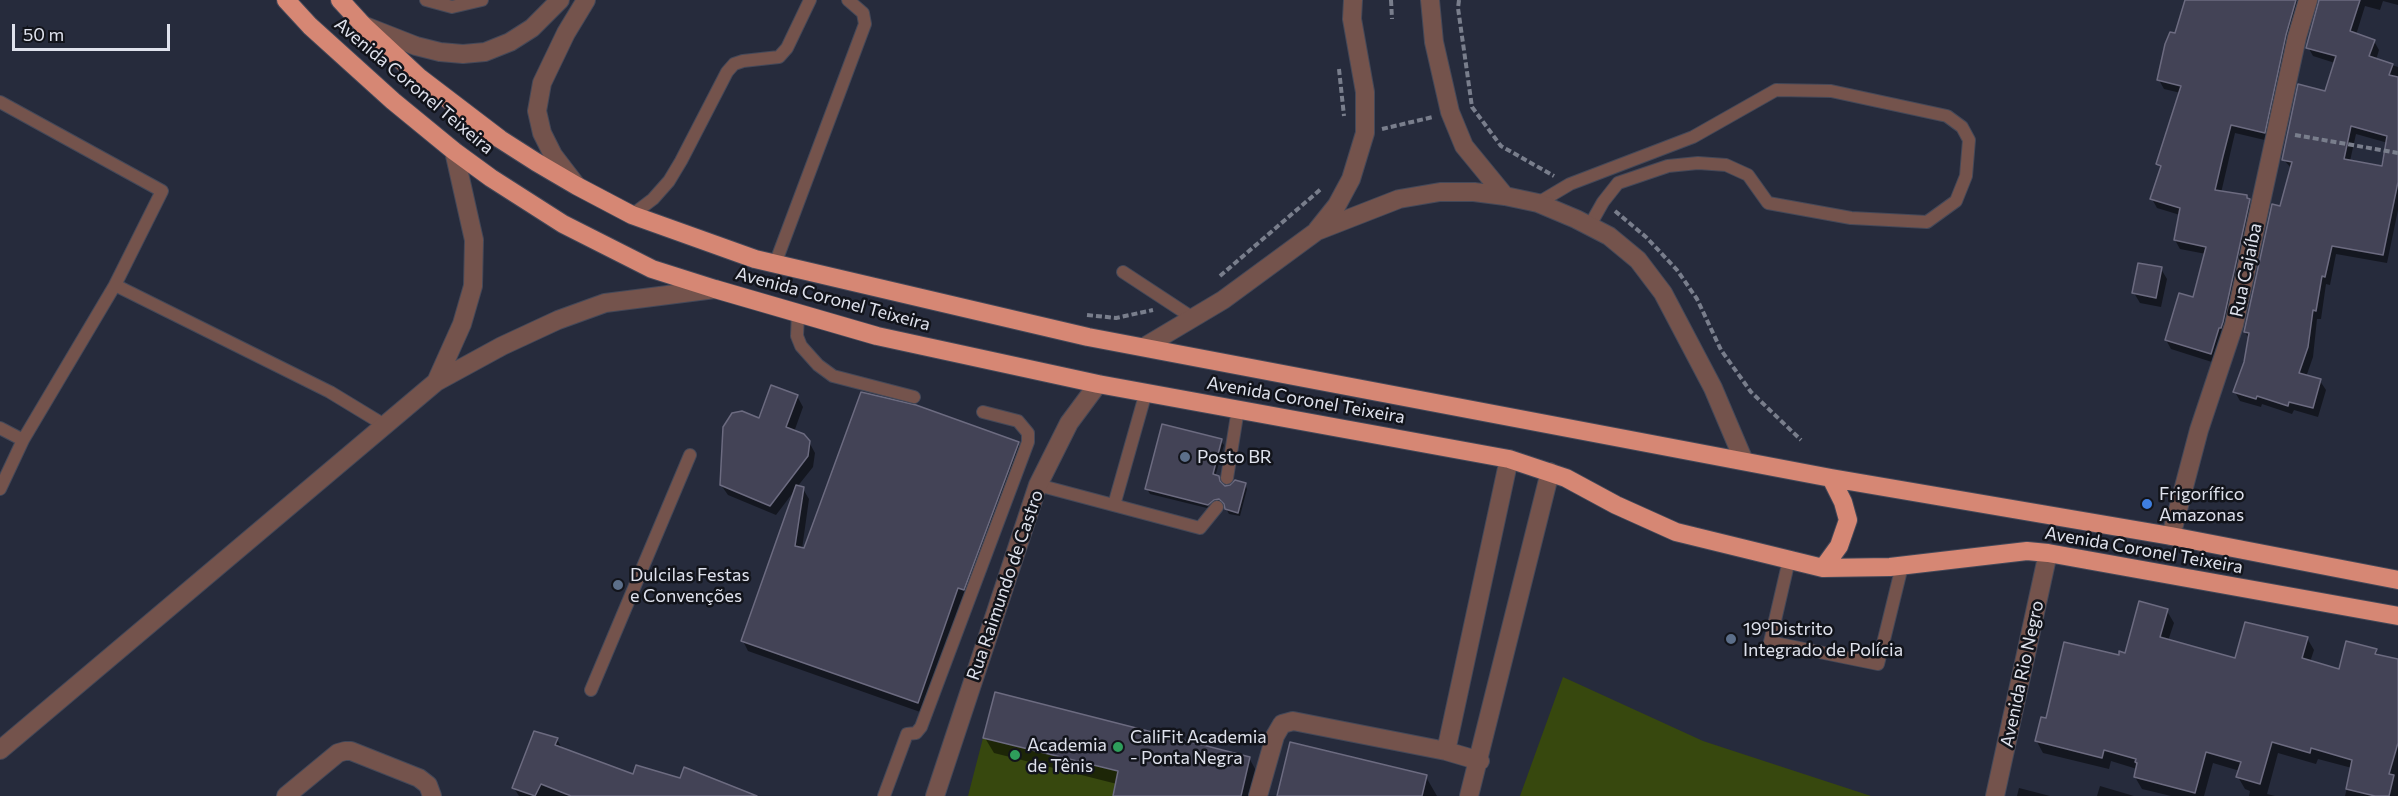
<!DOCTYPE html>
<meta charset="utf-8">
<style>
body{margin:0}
#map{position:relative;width:2398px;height:796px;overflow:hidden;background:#262b3c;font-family:Commissioner,sans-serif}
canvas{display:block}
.scale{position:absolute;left:12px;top:24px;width:158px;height:27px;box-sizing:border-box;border:3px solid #dfe2ed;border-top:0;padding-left:8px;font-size:18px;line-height:21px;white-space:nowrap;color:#dfe2ed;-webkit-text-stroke:4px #12141b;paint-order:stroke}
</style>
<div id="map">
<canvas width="2398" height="796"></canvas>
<div class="scale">50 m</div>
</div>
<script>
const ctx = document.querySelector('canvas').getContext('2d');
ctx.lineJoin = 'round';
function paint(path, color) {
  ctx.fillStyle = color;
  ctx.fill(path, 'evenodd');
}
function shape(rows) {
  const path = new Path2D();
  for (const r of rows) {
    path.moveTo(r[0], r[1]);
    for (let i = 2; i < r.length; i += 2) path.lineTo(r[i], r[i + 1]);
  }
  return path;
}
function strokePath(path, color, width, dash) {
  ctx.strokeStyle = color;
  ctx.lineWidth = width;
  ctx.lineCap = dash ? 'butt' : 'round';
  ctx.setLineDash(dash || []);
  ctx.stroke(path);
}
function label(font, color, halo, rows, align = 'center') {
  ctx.font = font + ' Commissioner,sans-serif';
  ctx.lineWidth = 5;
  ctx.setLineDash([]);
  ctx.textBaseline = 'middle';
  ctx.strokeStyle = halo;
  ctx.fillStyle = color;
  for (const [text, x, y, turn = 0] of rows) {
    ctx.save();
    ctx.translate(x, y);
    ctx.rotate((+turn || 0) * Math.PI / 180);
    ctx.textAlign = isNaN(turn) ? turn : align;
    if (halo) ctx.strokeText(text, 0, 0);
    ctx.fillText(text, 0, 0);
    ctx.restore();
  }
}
const green = shape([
 [1563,677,1703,741,1871,796,1520,796],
 [983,738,1118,771,1113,794,1121,796,968,796]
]);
const shadow = shape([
 [2187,0,2308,0,2269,141,2235,133,2221,193,2246,197,2254,209,2215,363,2171,349,2166,340,2194,298,2206,254,2180,249,2175,240,2180,215,2157,208,2152,199,2161,169,2158,164,2181,93,2164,89,2159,80,2176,35],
 [2320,0,2398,0,2398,5,2383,1,2380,10,2365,6,2356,35,2374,41,2379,50,2376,60,2398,67,2398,210,2387,263,2336,254,2330,285,2326,284,2321,319,2317,319,2313,357,2306,377,2320,381,2326,390,2318,417,2294,410,2292,414,2262,404,2261,407,2240,401,2235,392,2245,362,2249,339,2245,332,2292,169,2284,160,2326,92,2335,63,2313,56,2308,47],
 [2356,134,2388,143,2384,168,2350,161],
 [2161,269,2167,279,2161,307,2140,303,2134,293],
 [797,396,803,407,794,432,809,442,815,453,813,467,797,487,803,489,809,499,802,549,805,550,1018,444,1024,454,923,713,748,651,743,641,795,490,776,515,728,495,721,485,760,420],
 [1221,441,1224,445,1215,477,1225,488,1245,484,1247,489,1240,516,1229,514,1223,503,1216,504,1211,509,1150,494,1147,489],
 [2167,611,2174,623,2168,641,2236,660,2307,638,2314,650,2310,662,2340,671,2376,651,2379,656,2398,661,2398,796,2345,796,2352,768,2318,759,2316,764,2278,753,2267,794,2275,796,2249,796,2250,791,2245,789,2238,777,2240,771,2213,763,2204,796,2171,796,2142,789,2135,777,2137,769,2111,761,2109,769,2043,753,2036,740,2047,720,2120,656,2126,655],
 [985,738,1249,758,1258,774,1253,796,1116,796,1117,784,994,753],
 [557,739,562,749,634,776,681,780,756,796,519,796,514,788],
 [1426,777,1437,796,1280,796],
 [2100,786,2134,796,2097,796],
 [2019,788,2050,796,2017,796]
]);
const building = shape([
 [2185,0,2296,0,2286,35,2265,133,2231,125,2223,156,2215,190,2247,195,2247,198,2250,199,2223,322,2221,328,2219,328,2211,354,2165,340,2179,293,2193,297,2206,247,2174,240,2180,208,2150,199,2161,166,2156,164,2181,86,2157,80,2165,44,2170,32,2175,33,2185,0],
 [2319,0,2360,0,2350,31,2375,40,2369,56,2393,64,2389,75,2398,77,2398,182,2383,255,2332,246,2325,277,2322,276,2316,311,2313,310,2308,347,2299,373,2321,379,2313,408,2289,402,2288,406,2257,396,2256,399,2233,392,2244,362,2249,333,2244,332,2272,204,2280,206,2292,162,2282,160,2298,84,2325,91,2336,56,2306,48,2319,0],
 [2351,126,2387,136,2382,166,2344,159,2351,126],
 [2138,263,2162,267,2156,298,2132,293,2138,263],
 [771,385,798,395,786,427,804,434,810,441,808,456,770,506,720,485,723,427,732,413,742,411,759,418,771,385],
 [861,392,916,405,1019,442,964,590,958,588,918,703,741,641,796,485,804,487,795,546,804,548,861,392],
 [1162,424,1222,439,1213,474,1219,476,1220,481,1225,486,1230,485,1235,480,1246,483,1238,513,1225,509,1224,504,1219,499,1214,500,1208,505,1145,489,1162,424],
 [2139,601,2168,609,2160,637,2235,658,2245,622,2308,637,2302,658,2339,669,2346,641,2377,649,2375,654,2398,659,2398,743,2389,774,2394,775,2389,796,2375,796,2346,789,2352,760,2311,748,2310,753,2272,742,2260,784,2236,777,2241,762,2206,752,2195,793,2134,777,2137,763,2135,762,2136,759,2104,750,2102,758,2035,741,2041,717,2046,718,2064,642,2119,655,2119,651,2125,653,2139,601],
 [995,692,1250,757,1241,796,1113,796,1118,771,983,738,995,692],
 [534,731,558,738,555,745,633,774,636,765,680,778,684,767,757,796,571,796,541,784,535,796,512,788,534,731],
 [1290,742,1427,775,1422,796,1277,796,1290,742]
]);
const path = shape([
 [1391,0,1392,19],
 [1459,0,1458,8,1472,107,1501,146,1554,176],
 [1339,69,1344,116],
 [1382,129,1433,117],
 [2295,135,2398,153],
 [1615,211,1646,237,1677,270,1697,299,1721,350,1751,392,1801,440],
 [1220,276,1321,189],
 [1087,315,1116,318,1153,310]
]);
const lane = shape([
 [426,0,452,7,482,0],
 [0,102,162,191,115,285],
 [1538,203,1570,184,1693,137,1776,90,1831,91,1947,116,1962,127,1969,140,1966,176,1956,201,1927,222,1851,218,1768,203,1748,175,1726,165,1698,163,1668,166,1618,183,1603,202,1590,225],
 [632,215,653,199,669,181,681,161,727,72,734,64,743,61,779,57,787,48,810,0],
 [775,264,865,24,863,13,848,0],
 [1123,272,1193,318],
 [798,313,797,336,801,346,818,365,833,376,914,397],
 [0,428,23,440,115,285,330,392,386,426],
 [1227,478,1238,409],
 [1038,485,1200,528,1217,507],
 [0,489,23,440],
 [1114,505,1146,392],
 [1789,560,1770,642,1878,664,1902,566],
 [591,690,690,455],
 [884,796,907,734,916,733,921,727,1028,442,1028,433,1018,421,983,412]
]);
const street = shape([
 [1430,0,1434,42,1450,112,1464,146,1505,196],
 [365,26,416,46,440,52,463,54,485,52,510,42,532,28,560,0],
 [576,185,553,155,542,133,537,111,542,83,566,33,586,0],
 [1317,230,1337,205,1351,179,1365,133,1365,92,1352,19,1353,0],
 [1144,347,1223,300,1317,231,1399,199,1440,192,1474,192,1505,196,1538,203,1576,219,1609,236,1638,260,1663,293,1713,388,1744,461],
 [436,382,462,324,473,286,474,240,454,151],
 [2171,536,2199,430,2234,325,2297,37,2308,0],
 [0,750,436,382,502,346,558,320,605,303,715,289],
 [1446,751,1509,459],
 [286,796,338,753,345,751,351,751,419,778,428,785,432,796],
 [935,796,1038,485,1069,423,1098,384],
 [1258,796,1275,736,1282,724,1293,721,1446,751,1480,761],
 [1469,796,1550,472],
 [1995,796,2048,553]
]);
const highway = shape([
 [286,0,310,26,393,101,454,151,491,178,563,224,652,269,715,289,877,336,1098,384,1509,459,1566,478,1616,505,1676,532,1823,568,1890,567,2027,551,2048,553,2398,616],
 [340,0,363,25,420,78,500,139,536,162,577,186,632,215,755,259,1088,337,1831,478,2171,536,2398,580],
 [1823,568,1839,546,1848,520,1843,502,1831,478]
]);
const markers = [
 [1185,457,6,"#5c6f8a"],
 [2147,504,6,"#3f7fe0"],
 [618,585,6,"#5c6f8a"],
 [1731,639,6,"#5c6f8a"],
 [1118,747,6,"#2e9e5b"],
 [1015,755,6,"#2e9e5b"]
];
const streetNames = [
 ["Avenida Coronel Teixeira",414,86,40],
 ["Rua Cajaíba",2246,270,-78],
 ["Avenida Coronel Teixeira",833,299,15],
 ["Avenida Coronel Teixeira",1306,400,10],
 ["Avenida Coronel Teixeira",2144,550,10],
 ["Rua Raimundo de Castro",1005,585,-71],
 ["Avenida Rio Negro",2022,674,-78]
];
const poiNames = [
 ["Posto BR",1197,457],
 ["Frigorífico",2159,494],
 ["Amazonas",2159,515],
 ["Dulcilas Festas",630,575],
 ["e Convenções",630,596],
 ["19°Distrito",1743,629],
 ["Integrado de Polícia",1743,650],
 ["CaliFit Academia",1130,737],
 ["- Ponta Negra",1130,758],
 ["Academia",1027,745],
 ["de Tênis",1027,766]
];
paint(green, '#37480e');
paint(shadow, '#0007');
paint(building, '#434356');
strokePath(building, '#6c6b80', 1.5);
strokePath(lane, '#444858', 14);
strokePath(street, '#444858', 20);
strokePath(highway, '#444858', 20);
strokePath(path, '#797e8c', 4, [6, 3]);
strokePath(lane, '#74534c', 12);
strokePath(street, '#74534c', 18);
strokePath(highway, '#d68774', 18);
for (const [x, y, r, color] of markers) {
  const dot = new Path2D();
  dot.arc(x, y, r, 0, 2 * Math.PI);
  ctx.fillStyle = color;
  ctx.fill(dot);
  strokePath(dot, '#12141b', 2);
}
label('18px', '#dfe2ed', '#12141b', streetNames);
label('18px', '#dfe2ed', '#12141b', poiNames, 'left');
</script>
